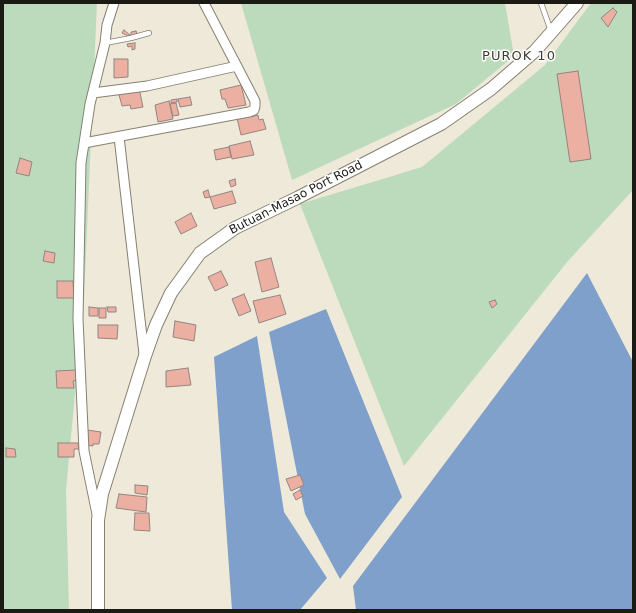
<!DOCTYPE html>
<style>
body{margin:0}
#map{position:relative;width:636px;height:613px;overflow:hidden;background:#efe9da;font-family:"DejaVu Sans",sans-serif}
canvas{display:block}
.frame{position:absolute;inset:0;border:4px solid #1c1a14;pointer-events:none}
</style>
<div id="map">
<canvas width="636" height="613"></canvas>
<div class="frame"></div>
</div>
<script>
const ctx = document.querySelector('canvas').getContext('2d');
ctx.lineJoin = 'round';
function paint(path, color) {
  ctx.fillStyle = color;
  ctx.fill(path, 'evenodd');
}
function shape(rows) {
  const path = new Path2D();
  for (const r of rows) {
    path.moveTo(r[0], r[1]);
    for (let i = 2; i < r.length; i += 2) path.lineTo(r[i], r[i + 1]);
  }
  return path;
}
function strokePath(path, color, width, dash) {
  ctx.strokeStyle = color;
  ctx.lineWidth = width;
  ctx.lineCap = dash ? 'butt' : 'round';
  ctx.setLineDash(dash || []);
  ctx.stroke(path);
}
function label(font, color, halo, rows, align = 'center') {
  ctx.font = font + ' "DejaVu Sans",sans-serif';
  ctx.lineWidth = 3;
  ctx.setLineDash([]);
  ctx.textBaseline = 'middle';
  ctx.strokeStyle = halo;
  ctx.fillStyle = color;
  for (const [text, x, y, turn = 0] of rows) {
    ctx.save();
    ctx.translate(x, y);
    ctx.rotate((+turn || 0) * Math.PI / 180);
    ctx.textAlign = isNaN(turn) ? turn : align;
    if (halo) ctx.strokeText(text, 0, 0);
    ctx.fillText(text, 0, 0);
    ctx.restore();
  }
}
const green = shape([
 [3,3,97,3,84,298,66,490,69,610,3,610],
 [241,3,505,3,514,56,456,104,292,180],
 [591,3,633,3,633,190,568,261,404,466,300,204,422,167,545,65]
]);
const water = shape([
 [587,273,633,362,633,610,356,610,353,586],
 [326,309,402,497,340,579,305,514,269,332],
 [257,336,284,512,327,578,300,610,232,610,214,357]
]);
const building = shape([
 [613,8,617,12,608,27,601,18,613,8],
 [124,30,130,35,128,36,122,33,124,30],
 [136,31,137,34,131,36,131,32,136,31],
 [135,43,135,49,132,50,132,46,128,47,127,44,135,43],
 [114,59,128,59,128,77,114,78,114,59],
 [578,71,591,159,570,162,557,74,578,71],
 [241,85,246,105,228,108,225,99,222,99,220,90,241,85],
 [139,88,143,107,131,109,130,105,122,106,118,91,139,88],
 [190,97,192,105,180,107,178,99,190,97],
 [177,99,177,102,171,103,171,100,177,99],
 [169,101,173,119,158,122,155,105,169,101],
 [176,103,179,115,173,116,170,104,176,103],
 [250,114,251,117,258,115,259,120,263,119,266,129,241,135,237,118,250,114],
 [250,141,254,155,232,159,229,146,250,141],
 [229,147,231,157,216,160,214,150,229,147],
 [20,158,32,162,29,176,16,173,20,158],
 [235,179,236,185,231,187,229,181,235,179],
 [208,190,210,197,205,198,203,192,208,190],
 [232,191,236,203,214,209,210,197,232,191],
 [191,213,197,226,181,234,175,222,191,213],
 [45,251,55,253,54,263,43,261,45,251],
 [271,258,279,287,262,292,255,262,271,258],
 [221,271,228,285,215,291,208,277,221,271],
 [57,281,73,281,74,298,57,298,57,281],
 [244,294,251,311,239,316,232,299,244,294],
 [280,295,286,314,259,323,253,301,280,295],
 [495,300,497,304,492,308,489,302,495,300],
 [89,307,98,308,98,316,89,316,89,307],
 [107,307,116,307,116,312,108,312,107,307],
 [99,308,106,308,106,318,99,318,99,308],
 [175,321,196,325,194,341,173,337,175,321],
 [98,325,118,325,117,339,98,338,98,325],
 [188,368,191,385,166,387,166,371,188,368],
 [76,370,77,380,73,381,74,388,57,388,56,371,76,370],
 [87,430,101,432,99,444,93,444,93,446,85,445,87,430],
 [58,443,78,443,79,449,74,449,74,457,58,457,58,443],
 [6,448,15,449,16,457,6,457,6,448],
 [300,475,304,485,291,491,286,479,300,475],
 [135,485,148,486,147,495,135,493,135,485],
 [300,490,303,496,296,500,293,494,300,490],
 [119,494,147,497,146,512,116,508,119,494],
 [135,513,149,513,150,531,134,530,135,513]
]);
const service = shape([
 [541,3,551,31],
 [105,43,131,38,149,33]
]);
const minor = shape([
 [93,93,147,86,237,66],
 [119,137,144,354],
 [84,143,249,112,254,110,255,106,255,101,204,3],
 [97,514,84,451,78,319,81,163,90,104,105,43,107,25,114,3]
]);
const tertiary = shape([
 [98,610,98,520,102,494,145,356,156,325,171,293,200,253,235,228,297,198,441,124,491,89,535,51,577,3]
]);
const streetNames = [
 ["Butuan-Masao Port Road",296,198,-27]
];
const neighbourhoodNames = [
 ["PUROK 10",519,57]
];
paint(green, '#bbdbbc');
paint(water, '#7fa0ca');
paint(building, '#ebb0a2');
strokePath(building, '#958480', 1);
strokePath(service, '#858072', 6);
strokePath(minor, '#858072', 11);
strokePath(tertiary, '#858072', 14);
strokePath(service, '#fff', 4.5);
strokePath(minor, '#fff', 9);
strokePath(tertiary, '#fff', 12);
label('12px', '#1c1a14', '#fff', streetNames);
ctx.letterSpacing = '1px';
label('13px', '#413c30', '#fff', neighbourhoodNames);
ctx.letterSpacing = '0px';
</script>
